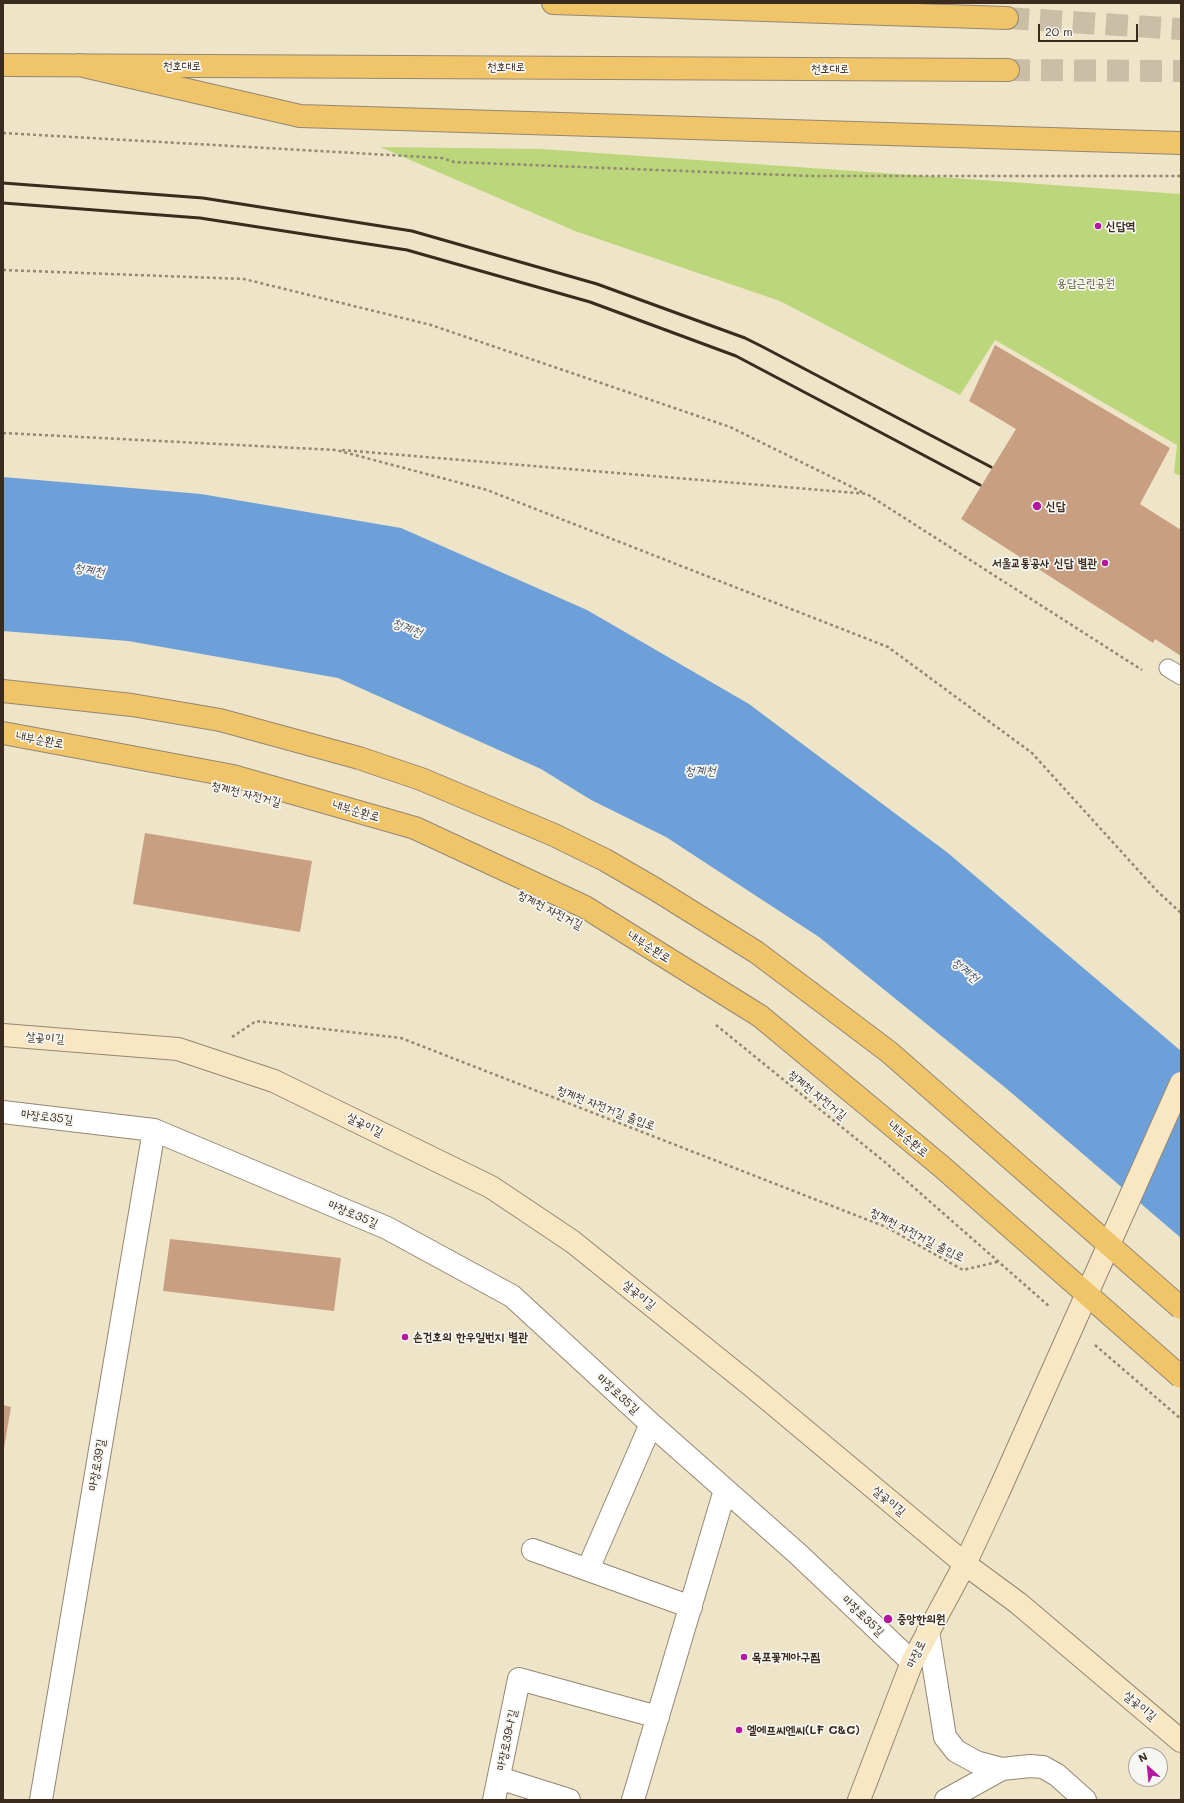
<!DOCTYPE html>
<meta charset="utf-8">
<style>
body{margin:0}
#map{position:relative;width:1184px;height:1803px;overflow:hidden;background:#eee4c8;font-family:Mali,sans-serif}
canvas{display:block}
.frame{position:absolute;inset:0;border:4px solid #3b2a1e;pointer-events:none}
.north{position:absolute;left:1128px;top:1747px;width:40px;height:40px;box-sizing:border-box;background:#f6f6f2;border:1px solid #aba49d;border-radius:50%;rotate:333deg;font-size:11px;font-weight:700;line-height:16px;text-align:center;color:#3b2a1e}
.north::after{content:'';display:block;margin:auto;width:14px;height:18px;background:#b5179e;clip-path:polygon(50% 0,100% 100%,50% 72%,0 100%)}
.scale{position:absolute;left:1038px;top:24px;width:100px;height:18px;box-sizing:border-box;border:2px solid #3b2a1e;border-top:0;padding-left:5px;font-size:12px;line-height:14px;white-space:nowrap;color:#3b2a1e;-webkit-text-stroke:3px #f6f6f2;paint-order:stroke}
</style>
<div id="map">
<canvas width="1184" height="1803"></canvas>
<div class="frame"></div>
<div class="north">N</div>
<div class="scale">20 m</div>
</div>
<script>
const ctx = document.querySelector('canvas').getContext('2d');
ctx.lineJoin = 'round';
function paint(path, color) {
  ctx.fillStyle = color;
  ctx.fill(path, 'evenodd');
}
function shape(rows) {
  const path = new Path2D();
  for (const r of rows) {
    path.moveTo(r[0], r[1]);
    for (let i = 2; i < r.length; i += 2) path.lineTo(r[i], r[i + 1]);
  }
  return path;
}
function strokePath(path, color, width, dash) {
  ctx.strokeStyle = color;
  ctx.lineWidth = width;
  ctx.lineCap = dash ? 'butt' : 'round';
  ctx.setLineDash(dash || []);
  ctx.stroke(path);
}
function label(font, color, halo, rows, align = 'center') {
  ctx.font = font + ' Mali,"Poor Story",sans-serif';
  ctx.lineWidth = 3.5;
  ctx.setLineDash([]);
  ctx.textBaseline = 'middle';
  ctx.strokeStyle = halo;
  ctx.fillStyle = color;
  for (const [text, x, y, turn = 0] of rows) {
    ctx.save();
    ctx.translate(x, y);
    ctx.rotate((+turn || 0) * Math.PI / 180);
    ctx.textAlign = isNaN(turn) ? turn : align;
    if (halo) ctx.strokeText(text, 0, 0);
    ctx.fillText(text, 0, 0);
    ctx.restore();
  }
}
const green = shape([
 [380,147,541,149,1181,194,1181,476,1174,473,1177,445,995,340,960,395,780,301,575,231]
]);
const water = shape([
 [3,477,201,494,401,528,587,610,749,704,948,853,1181,1051,1181,1240,1119,1188,746,896,541,769,338,678,128,641,3,631]
]);
const pier = shape([
 [573,791,666,837,819,937,1007,1089,1181,1238,1181,1242,1118,1189,745,898]
]);
const building = shape([
 [995,345,1170,448,1140,504,1181,530,1181,656,1155,639,1153,643,961,519,1016,429,969,401],
 [145,833,312,861,300,932,133,904],
 [170,1239,341,1258,334,1311,163,1291],
 [3,1405,11,1407,4,1448,3,1448]
]);
const primaryTunnel = shape([
 [1007,18,1181,29],
 [1008,70,1181,71]
]);
const path = shape([
 [3,133,442,158,454,162,810,176,1181,176],
 [3,270,244,279,431,325,730,427,864,493],
 [3,433,336,450,487,490,888,647,1032,753,1157,891,1181,913],
 [342,450,867,494,1142,670],
 [716,1025,886,1163,1050,1307],
 [232,1037,256,1021,401,1038,886,1227,963,1270,997,1262],
 [1095,1345,1181,1419]
]);
const service = shape([
 [1168,668,1181,676]
]);
const minor = shape([
 [3,1112,154,1130,387,1228,512,1296,651,1424,798,1554,912,1662],
 [533,1550,691,1607],
 [588,1569,651,1424],
 [928,1631,945,1737,956,1751,976,1762,1002,1769],
 [499,1778,569,1800],
 [41,1800,154,1130],
 [494,1800,519,1679,658,1717],
 [633,1800,725,1490],
 [946,1800,1002,1769,1030,1766,1043,1767,1057,1775,1085,1800]
]);
const secondary = shape([
 [3,1035,178,1049,274,1081,491,1187,573,1242,753,1387,965,1564,1018,1603,1181,1741],
 [859,1800,912,1662,965,1564,998,1493]
]);
const primary = shape([
 [553,3,1007,18],
 [3,65,1008,70],
 [79,65,300,116,1181,143]
]);
const trunk = shape([
 [3,691,132,705,220,720,359,758,421,779,554,835,605,860,655,889,756,952,808,991],
 [3,733,233,776,415,828,585,907,760,1016]
]);
const rail = shape([
 [3,183,203,198,412,231,597,284,745,338,763,347,991,467],
 [3,203,200,218,407,250,590,302,736,356,980,485]
]);
const secondaryBridge = shape([
 [998,1493,1181,1083]
]);
const trunkBridge = shape([
 [808,991,889,1052,1181,1308],
 [760,1016,941,1166,1181,1377]
]);
const markers = [
 [1098,226,4,"#b5179e"],
 [1037,506,5,"#b5179e"],
 [1105,563,4,"#b5179e"],
 [405,1337,4,"#b5179e"],
 [888,1619,5,"#b5179e"],
 [744,1657,4,"#b5179e"],
 [739,1730,4,"#b5179e"]
];
const streetNames = [
 ["천호대로",182,66],
 ["천호대로",506,67],
 ["천호대로",830,69],
 ["내부순환로",40,740,10],
 ["청계천 자전거길",246,794,14],
 ["내부순환로",356,811,16],
 ["청계천 자전거길",550,910,27],
 ["내부순환로",649,947,32],
 ["살곶이길",45,1038,4],
 ["청계천 자전거길",817,1095,39],
 ["청계천 자전거길 출입로",606,1108,21],
 ["마장로35길",47,1117,7],
 ["살곶이길",365,1125,26],
 ["내부순환로",908,1139,40],
 ["마장로35길",353,1214,23],
 ["청계천 자전거길 출입로",917,1235,27],
 ["살곶이길",639,1295,39],
 ["마장로35길",618,1394,43],
 ["마장로39길",97,1465,-80],
 ["살곶이길",889,1501,40],
 ["마장로35길",863,1616,44],
 ["마장로",916,1654,-64],
 ["살곶이길",1140,1706,40],
 ["마장로39나길",507,1740,-78]
];
const poiNames = [
 ["신답역",1106,226],
 ["신답",1046,506],
 ["서울교통공사 신답 별관",1097,563,"right"],
 ["손건호의 한우일번지 별관",413,1337],
 ["중앙한의원",897,1619],
 ["목포꽃게아구찜",752,1657],
 ["엘에프씨엔씨(LF C&C)",747,1730]
];
const parkNames = [
 ["용답근린공원",1086,283]
];
const waterNames = [
 ["청계천",89,570,9],
 ["청계천",407,628,21],
 ["청계천",700,771],
 ["청계천",965,970,40]
];
paint(green, '#bcd67b');
paint(water, '#6da0d8');
paint(pier, '#eee4c8');
paint(building, '#c99f82');
strokePath(primaryTunnel, '#cabfa6', 22, [22, 11]);
strokePath(service, '#948773', 19);
strokePath(minor, '#948773', 24);
strokePath(secondary, '#948773', 24);
strokePath(primary, '#948773', 24);
strokePath(trunk, '#948773', 24);
strokePath(path, '#948773', 2.5, [3, 3]);
strokePath(service, '#fff', 17);
strokePath(minor, '#fff', 22);
strokePath(secondary, '#f9e7c3', 22);
strokePath(primary, '#f0c469', 22);
strokePath(trunk, '#f0c469', 22);
strokePath(rail, '#3b2a1e', 3);
strokePath(secondaryBridge, '#948773', 24, []);
strokePath(trunkBridge, '#948773', 24, []);
strokePath(secondaryBridge, '#f9e7c3', 22);
strokePath(trunkBridge, '#f0c469', 22);
for (const [x, y, r, color] of markers) {
  const dot = new Path2D();
  dot.arc(x, y, r, 0, 2 * Math.PI);
  ctx.fillStyle = color;
  ctx.fill(dot);
  strokePath(dot, '#f6f6f2', 1.5);
}
label('12px', '#3b2a1e', '#f6f6f2', streetNames);
label('bold 12px', '#3b2a1e', '#f6f6f2', poiNames, 'left');
label('12px', '#5b5535', '#f6f6f2', parkNames);
label('italic 13px', '#4f5968', '#f6f6f2', waterNames);
</script>
